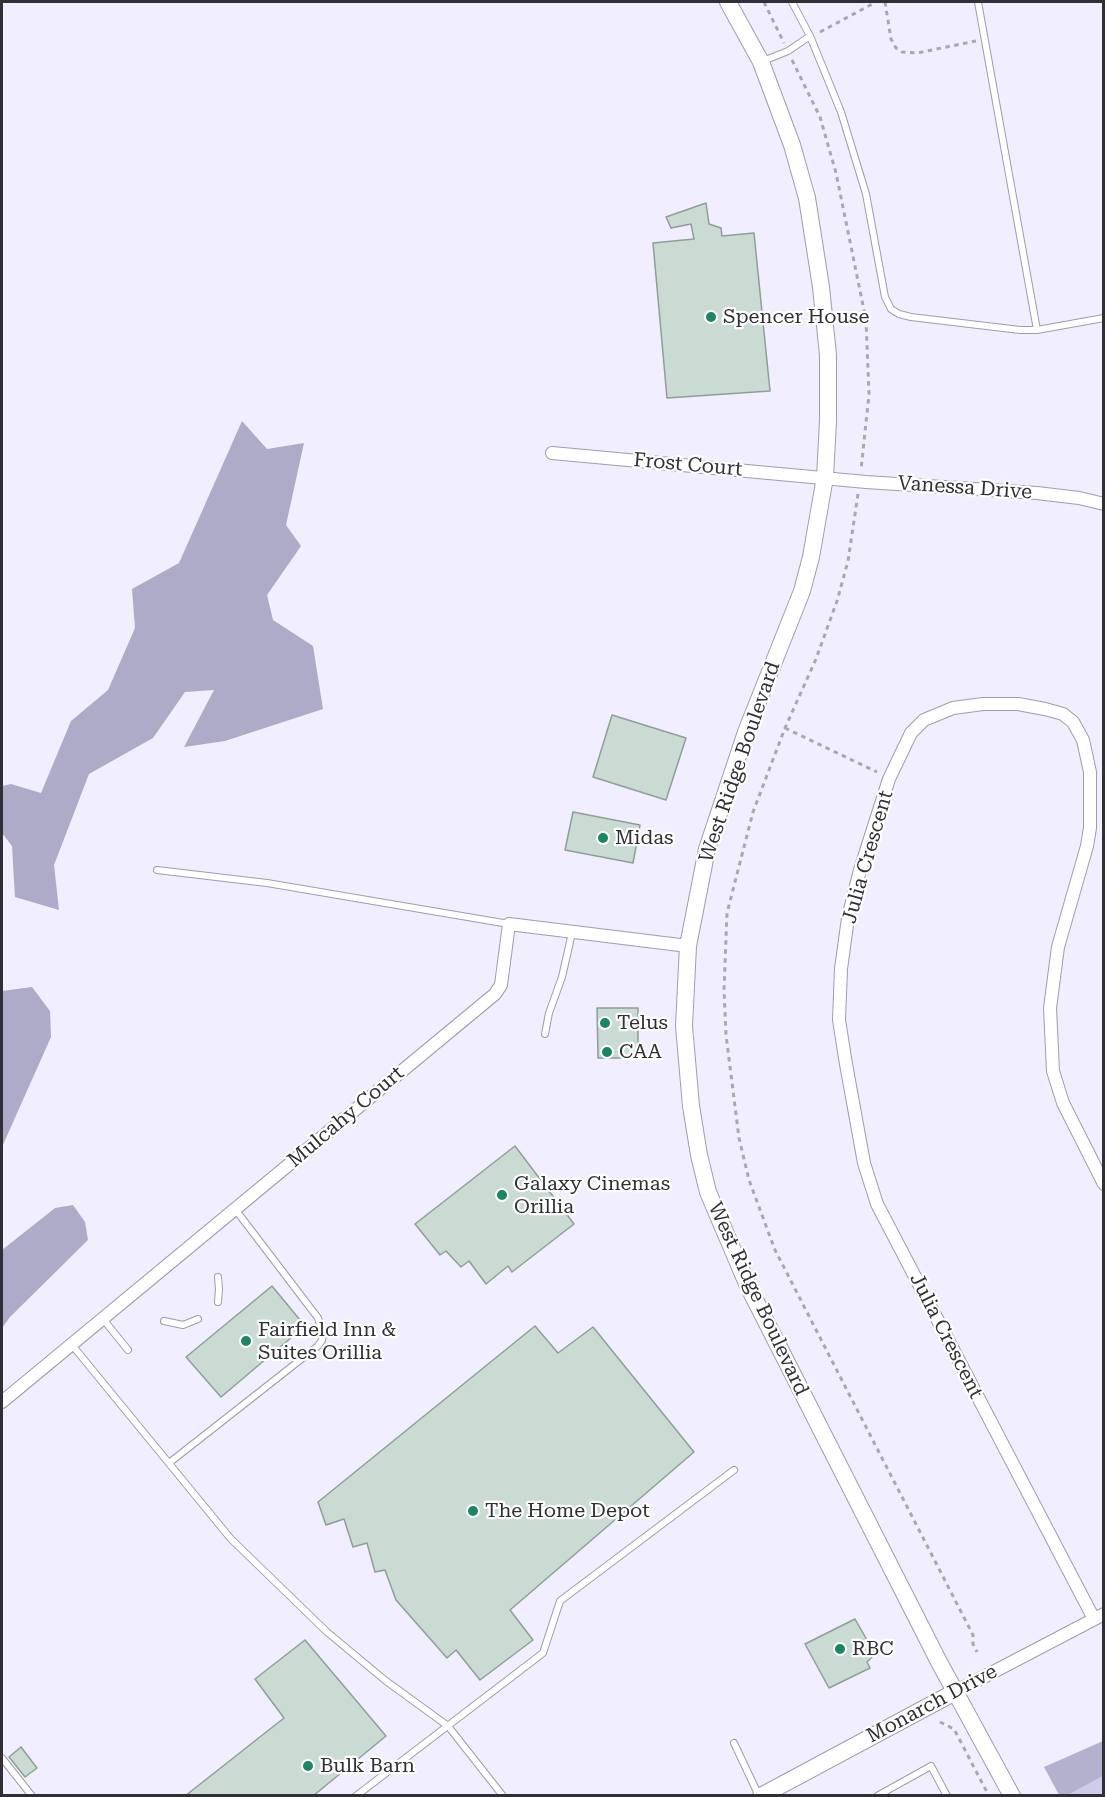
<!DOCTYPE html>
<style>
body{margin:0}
#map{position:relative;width:1105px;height:1797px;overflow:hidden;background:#f0eeff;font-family:"Roboto Serif",serif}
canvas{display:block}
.frame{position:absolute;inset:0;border:3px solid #302f35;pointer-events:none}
</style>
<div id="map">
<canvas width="1105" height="1797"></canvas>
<div class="frame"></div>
</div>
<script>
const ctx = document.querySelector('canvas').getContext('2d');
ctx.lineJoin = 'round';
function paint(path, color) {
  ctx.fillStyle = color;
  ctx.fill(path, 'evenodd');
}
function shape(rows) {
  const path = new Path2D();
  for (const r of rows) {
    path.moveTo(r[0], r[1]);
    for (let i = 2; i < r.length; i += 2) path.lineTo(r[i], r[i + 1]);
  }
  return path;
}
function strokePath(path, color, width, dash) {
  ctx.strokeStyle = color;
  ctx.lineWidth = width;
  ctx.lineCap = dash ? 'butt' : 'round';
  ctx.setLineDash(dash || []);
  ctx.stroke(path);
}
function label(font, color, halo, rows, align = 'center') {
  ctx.font = font + ' "Roboto Serif",serif';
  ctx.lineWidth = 4.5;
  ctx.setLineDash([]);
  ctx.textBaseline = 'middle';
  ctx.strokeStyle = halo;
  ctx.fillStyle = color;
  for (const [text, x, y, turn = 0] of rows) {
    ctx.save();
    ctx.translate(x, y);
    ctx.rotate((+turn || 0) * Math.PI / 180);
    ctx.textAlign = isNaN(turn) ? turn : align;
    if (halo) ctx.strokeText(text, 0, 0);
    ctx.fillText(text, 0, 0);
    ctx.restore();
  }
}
const green = shape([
 [1103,1776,1103,1795,1068,1795]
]);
const forest = shape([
 [1103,1741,1103,1776,1068,1795,1059,1795,1044,1767]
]);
const water = shape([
 [242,421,267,449,304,443,286,525,301,546,267,595,273,620,313,646,323,709,225,741,184,747,214,690,185,692,153,738,89,774,54,865,59,910,15,897,12,846,2,833,2,786,11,784,41,793,71,721,108,690,135,628,132,589,179,563],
 [32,987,50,1011,51,1037,2,1147,2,991],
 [73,1205,85,1222,88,1240,10,1317,2,1328,2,1250,55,1208]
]);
const building = shape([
 [706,203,709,224,721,228,722,236,754,233,770,391,667,398,653,243,694,239,691,224,671,228,666,217,706,203],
 [612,715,686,738,666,800,593,777,612,715],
 [573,812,640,825,633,863,565,850,573,812],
 [597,1008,638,1008,638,1058,598,1058,597,1008],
 [515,1146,574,1224,512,1272,508,1266,486,1284,469,1261,461,1267,446,1251,440,1255,415,1224,515,1146],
 [272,1286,305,1326,221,1397,186,1357,272,1286],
 [535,1326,558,1353,593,1327,694,1452,510,1610,533,1640,480,1680,456,1650,447,1658,396,1600,385,1570,375,1572,367,1543,353,1547,344,1519,326,1525,318,1502,535,1326],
 [855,1619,875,1654,867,1662,870,1668,829,1688,805,1644,855,1619],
 [305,1640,386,1736,313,1796,185,1796,284,1718,255,1679,305,1640],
 [21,1747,37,1768,25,1777,9,1757,21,1747]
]);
const path = shape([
 [764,2,784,43],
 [885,2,891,39,896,48,902,52,917,53,976,41],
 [820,32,876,2],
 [792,60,820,117,836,173,866,320,869,394,861,470],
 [858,494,848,561,837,601,816,659,785,728,753,812,727,913,724,990,726,1035,739,1138,749,1180,775,1250,973,1635,973,1644,977,1652],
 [785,728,877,772],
 [940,1722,954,1729,989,1796]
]);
const service = shape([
 [792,2,810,36,841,112,866,194,885,297,891,309,899,314,911,317,1020,330,1037,330,1104,318],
 [978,2,1037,330],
 [763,61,788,51,810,36],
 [157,870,267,883,509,924],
 [545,1034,549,1013,562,977,572,933],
 [218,1277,219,1289,218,1302],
 [103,1319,128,1350],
 [164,1321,183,1325,198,1319],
 [72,1345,231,1539,327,1632,386,1681,448,1726,503,1796],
 [169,1463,318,1346,322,1340,323,1334,318,1318,235,1209],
 [734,1743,759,1796],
 [2,1758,32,1796],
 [356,1796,543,1653,560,1601,734,1470],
 [877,1796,931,1766,947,1796]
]);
const minor = shape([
 [552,453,866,482,1037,493,1079,498,1104,504],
 [2,1402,495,994,501,985,509,924,688,946],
 [1094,1619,877,1204,864,1163,846,1064,839,1020,841,969,848,918,860,870,889,779,911,733,924,720,953,708,983,704,1018,704,1045,709,1063,714,1073,722,1083,740,1090,772,1090,828,1087,846,1058,947,1050,1008,1053,1071,1063,1103,1104,1184],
 [955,1692,1104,1614]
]);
const tertiary = shape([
 [728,2,761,62,792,145,807,198,821,287,828,355,828,421,825,477,811,557,802,591,746,732,707,849,688,946,684,1026,691,1106,699,1155,708,1192,748,1286,939,1662,1012,1796],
 [761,1796,955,1692]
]);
const markers = [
 [711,317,6,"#1a8663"],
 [603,838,6,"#1a8663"],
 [605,1023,6,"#1a8663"],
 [607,1052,6,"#1a8663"],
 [502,1195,6,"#1a8663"],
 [246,1341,6,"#1a8663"],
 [473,1511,6,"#1a8663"],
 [840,1649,6,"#1a8663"],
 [308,1766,6,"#1a8663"]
];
const poiNames = [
 ["Spencer House",723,317],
 ["Midas",615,838],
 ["Telus",617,1023],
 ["CAA",619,1052],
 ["Galaxy Cinemas",514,1184],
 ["Orillia",514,1207],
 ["Fairfield Inn &",258,1330],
 ["Suites Orillia",258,1353],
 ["The Home Depot",485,1511],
 ["RBC",852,1649],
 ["Bulk Barn",320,1766]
];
const streetNames = [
 ["Frost Court",688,465,5],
 ["Vanessa Drive",965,488,4],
 ["West Ridge Boulevard",740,762,-71],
 ["Julia Crescent",868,857,-74],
 ["Mulcahy Court",346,1117,-40],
 ["West Ridge Boulevard",758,1299,65],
 ["Julia Crescent",946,1336,63],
 ["Monarch Drive",932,1704,-28]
];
paint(green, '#cecce7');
paint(forest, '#b4b1ce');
paint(water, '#aeabc8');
paint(building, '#c9dbd3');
strokePath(building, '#8e9f97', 1.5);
strokePath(service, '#9f9dad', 8);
strokePath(minor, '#9f9dad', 14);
strokePath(tertiary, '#9f9dad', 18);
strokePath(path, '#a9a7b4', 3, [4.5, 4.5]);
strokePath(service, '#fff', 6);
strokePath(minor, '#fff', 12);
strokePath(tertiary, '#fff', 16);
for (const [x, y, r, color] of markers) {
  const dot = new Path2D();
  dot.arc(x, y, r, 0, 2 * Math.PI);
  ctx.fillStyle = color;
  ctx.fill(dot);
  strokePath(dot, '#fff', 2);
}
label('20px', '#302f35', '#fff', poiNames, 'left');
label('20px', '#302f35', '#fff', streetNames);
</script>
